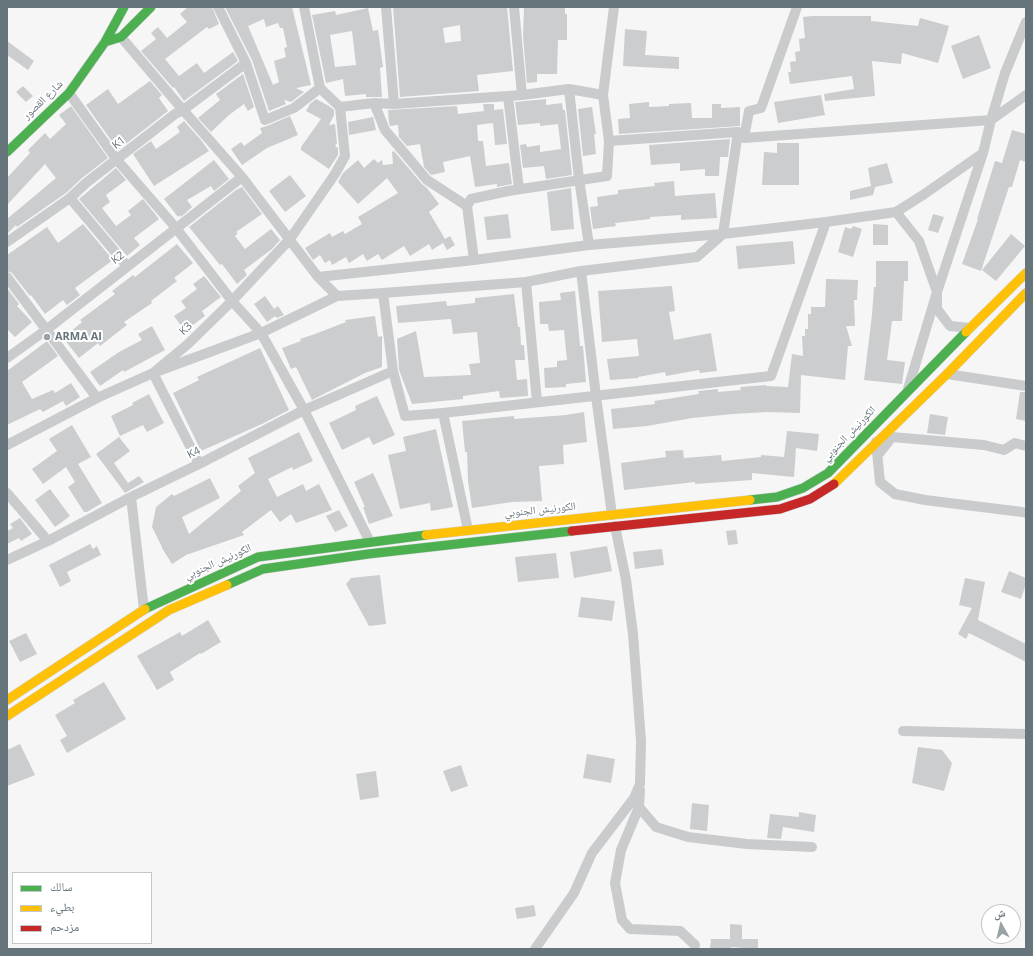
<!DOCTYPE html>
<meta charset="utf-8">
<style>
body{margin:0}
#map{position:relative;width:1033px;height:956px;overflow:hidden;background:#f6f6f6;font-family:"Open Sans","Noto Naskh Arabic",sans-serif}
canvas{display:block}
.frame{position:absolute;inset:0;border:8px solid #66747c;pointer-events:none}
.legend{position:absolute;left:12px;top:872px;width:140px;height:72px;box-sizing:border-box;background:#fff;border:1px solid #c2c7cb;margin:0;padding:5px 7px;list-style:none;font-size:12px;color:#66747c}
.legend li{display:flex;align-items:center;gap:8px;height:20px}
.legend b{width:20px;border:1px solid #c2c7cb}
.north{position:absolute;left:981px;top:904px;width:40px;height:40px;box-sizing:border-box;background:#fff;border:1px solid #c2c7cb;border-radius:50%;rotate:352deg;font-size:11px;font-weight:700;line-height:16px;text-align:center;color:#66747c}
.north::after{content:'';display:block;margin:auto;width:14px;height:18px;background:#98a2a7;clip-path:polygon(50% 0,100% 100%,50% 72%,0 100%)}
</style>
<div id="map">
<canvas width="1033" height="956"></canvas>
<div class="frame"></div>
<ul class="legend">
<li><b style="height:5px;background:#4caf50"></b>سالك</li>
<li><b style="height:5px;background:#ffc107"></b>بطيء</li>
<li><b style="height:5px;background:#c62828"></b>مزدحم</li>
</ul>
<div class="north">ش</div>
</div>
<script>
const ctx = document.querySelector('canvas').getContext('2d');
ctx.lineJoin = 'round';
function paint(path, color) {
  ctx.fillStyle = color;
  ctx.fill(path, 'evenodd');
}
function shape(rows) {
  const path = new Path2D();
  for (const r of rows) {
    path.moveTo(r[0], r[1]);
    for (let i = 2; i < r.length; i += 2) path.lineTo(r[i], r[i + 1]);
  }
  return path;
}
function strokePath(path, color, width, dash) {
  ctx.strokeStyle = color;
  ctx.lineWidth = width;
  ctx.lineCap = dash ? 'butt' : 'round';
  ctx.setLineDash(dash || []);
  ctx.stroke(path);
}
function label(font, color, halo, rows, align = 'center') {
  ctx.font = font + ' "Open Sans","Noto Naskh Arabic",sans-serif';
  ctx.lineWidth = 4;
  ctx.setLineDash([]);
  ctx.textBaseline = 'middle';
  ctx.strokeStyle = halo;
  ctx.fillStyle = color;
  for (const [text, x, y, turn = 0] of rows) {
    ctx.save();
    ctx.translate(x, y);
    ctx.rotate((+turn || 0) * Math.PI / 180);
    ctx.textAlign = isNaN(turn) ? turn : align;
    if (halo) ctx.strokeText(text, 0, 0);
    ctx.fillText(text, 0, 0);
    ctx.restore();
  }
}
const building = shape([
 [188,7,212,7,219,24,209,29,207,27,165,59,179,76,197,63,204,73,233,52,238,61,184,101,174,87,173,88,141,51,156,39,151,33,158,27,167,38,187,22,180,14],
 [225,7,292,7,311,85,296,88,304,92,291,102,284,100,286,104,269,111,252,60],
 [264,19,266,27,278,23,280,28,283,28,287,47,284,48,286,57,274,61,279,82,273,85,248,26],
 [393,7,507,7,513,71,477,75,479,91,400,97],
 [460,25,461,41,445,43,443,28],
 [524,7,565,7,565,14,567,14,567,40,558,40,557,74,537,74,537,82,527,83,523,36],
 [368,8,373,31,378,30,383,67,380,68,382,97,366,97,366,94,345,96,343,79,326,83,312,15,335,11,336,15],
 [352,31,356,65,335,67,330,35],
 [812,16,871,16,871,21,918,26,920,18,949,26,938,63,902,53,901,64,872,61,875,96,825,101,824,94,854,89,852,76,790,84,788,72,791,72,790,62,796,61,795,52,800,51,799,39,805,38,803,17],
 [625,29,647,31,645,55,679,57,679,69,623,66],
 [979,35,991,68,963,79,951,46],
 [7,41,34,61,28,70,7,55],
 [243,74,254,107,248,111,244,104,229,115,211,132,198,118,220,100,216,94],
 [150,81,162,95,159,98,168,111,118,150,86,105,108,89,118,104],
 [23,86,33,96,26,102,16,92],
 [821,95,825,115,778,123,774,102],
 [316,99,329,106,334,110,334,115,329,125,335,124,337,143,335,146,338,148,338,155,329,169,301,150,301,147,321,119,306,111,310,104],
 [546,99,546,105,562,103,563,110,565,110,572,175,546,179,544,166,523,168,520,145,526,144,527,147,540,145,540,152,561,149,558,124,540,126,540,123,518,125,515,102],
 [649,102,649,107,669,106,669,104,691,103,692,118,712,118,712,104,721,104,721,108,740,107,740,126,619,134,618,119,630,118,629,104],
 [483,104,494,104,494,110,503,109,507,144,495,145,493,123,477,125,478,141,483,141,486,166,509,163,512,184,497,187,497,184,475,187,470,156,443,162,445,172,431,175,424,167,420,144,407,146,399,137,398,125,390,126,389,123,388,110,457,106,458,114,484,111],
 [71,106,108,158,82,178,66,193,17,227,16,225,7,234,7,219,56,178,45,164,7,205,7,178,30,153,28,150,45,133,50,139,66,124,59,115],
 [592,107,596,134,594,134,596,154,583,156,578,109],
 [290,116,298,135,267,148,242,165,231,149,241,142,244,146,262,133,260,128,267,126],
 [373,117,376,130,349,135,348,122],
 [184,121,201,140,209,151,154,186,133,154,151,141,156,149,180,132,177,127],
 [1012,130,1026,134,1026,162,1020,160,1012,187,1009,187,981,271,962,264,978,219,977,219,995,161,1002,163],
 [730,139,728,157,720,157,719,176,705,176,705,169,680,171,680,163,651,165,649,145],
 [777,143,799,143,799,185,762,185,764,152,777,153],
 [394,151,422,184,427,188,439,204,429,212,445,239,450,236,455,245,447,250,443,243,432,250,429,244,410,256,404,246,382,260,378,254,367,261,363,254,349,263,346,257,332,265,330,260,325,263,320,255,313,260,305,248,330,233,332,237,343,231,345,234,362,224,358,217,398,193,387,178,358,204,338,182,343,173,358,160,364,168,374,159,378,163,382,160,383,165,393,164,392,152],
 [214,160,229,179,214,191,211,186,187,200,192,207,181,217,180,215,178,217,164,199],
 [887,163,893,183,875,187,873,195,850,200,850,191,871,186,868,168],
 [116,168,126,180,106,195,110,202,102,208,116,226,131,215,128,211,143,199,159,219,134,238,140,245,127,256,79,199],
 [290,175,306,196,285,212,269,191],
 [674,181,675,196,715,193,717,218,681,220,681,215,650,217,650,219,615,223,616,226,593,229,590,207,598,206,597,197,618,194,618,190,655,186,654,183],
 [242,187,262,214,236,232,238,233,235,236,245,249,271,229,280,240,272,249,244,270,247,275,237,284,222,264,220,265,189,227,236,190],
 [571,188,574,229,551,231,547,192],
 [508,214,511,238,487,240,484,217],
 [933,214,944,217,938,233,928,230],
 [83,224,113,260,75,288,80,295,67,305,63,300,45,314,31,295,30,296,12,273,7,271,7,255,47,227,58,243],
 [873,224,888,225,888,245,873,245],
 [853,226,862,229,853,257,838,252,845,227,851,229],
 [1011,234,1025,246,996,281,982,270],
 [793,241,795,264,738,269,736,246],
 [177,244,193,263,174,278,177,281,151,301,152,303,124,322,127,325,100,346,98,343,79,358,63,338,82,322,80,320,115,294,112,291,133,275,135,277],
 [876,261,908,261,908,281,904,281,902,321,892,321,887,360,905,362,902,384,864,380,872,315,874,287,876,287],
 [204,276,221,297,202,311,205,316,185,331,174,316,186,308,181,301,197,289,193,284],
 [826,279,858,280,857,300,854,300,855,326,846,326,852,346,848,346,845,380,801,375,800,413,767,412,733,414,692,418,647,426,613,429,611,409,655,404,654,401,699,394,698,391,718,389,718,392,741,390,740,387,766,385,766,386,788,387,792,354,803,356,802,336,805,336,805,329,808,329,808,314,811,314,811,307,825,307],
 [672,286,675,311,669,312,674,340,711,333,717,371,700,373,699,370,666,376,665,372,638,377,638,378,610,380,607,359,639,356,637,339,602,342,598,291],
 [7,288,19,304,17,306,32,322,15,337,7,329],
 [575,291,580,346,583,346,586,382,566,384,566,387,545,388,544,368,557,367,557,361,567,360,564,330,549,331,548,324,540,324,539,302,561,300,560,293],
 [514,294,518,327,520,327,521,345,524,345,525,360,515,360,517,380,527,379,528,396,500,398,499,391,463,396,463,399,412,404,399,370,397,339,416,331,424,377,471,375,469,364,480,363,477,332,453,334,451,319,398,323,396,306,446,301,447,306,475,303,475,298],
 [265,296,274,309,278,306,284,315,277,318,275,316,267,322,254,304],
 [375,316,378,337,382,336,382,367,365,373,312,400,296,367,291,369,282,348,301,341,300,339,315,334,346,322,345,320],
 [152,326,165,350,124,372,123,370,100,386,90,372,119,352,142,340,138,334],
 [47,341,58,356,22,382,32,399,53,390,55,393,71,383,80,397,66,406,63,401,43,412,40,409,7,425,7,371],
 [260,348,289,410,262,424,201,451,173,393,199,380,197,377],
 [1020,392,1026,392,1026,421,1016,419],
 [149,394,164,423,147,432,143,425,120,436,111,416,133,405,132,403],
 [377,396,395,435,373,445,369,437,342,450,329,423,356,410,355,406],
 [584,412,587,442,563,445,564,464,539,466,542,501,512,502,472,508,468,481,467,452,465,452,462,421,514,416,514,419,566,415],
 [930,414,948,417,945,435,927,433],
 [72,425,91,457,78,464,102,503,87,512,84,512,68,487,75,482,66,467,43,484,32,469,57,451,49,439],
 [436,429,453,507,431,511,430,503,400,509,388,455,406,451,403,437],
 [787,431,819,434,817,451,796,448,794,477,752,473,752,480,695,484,695,482,624,490,621,463,666,457,665,451,683,450,684,458,721,455,722,461,761,457,761,455,784,457],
 [299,432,313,461,293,470,292,467,268,479,277,497,303,484,306,491,319,484,332,510,296,523,291,514,280,522,271,510,242,532,244,535,186,555,172,564,162,548,162,547,152,527,156,507,172,494,174,496,210,478,220,498,182,517,189,534,241,491,238,486,255,473,248,458],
 [119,437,130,451,114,463,128,483,139,476,144,482,125,493,96,454],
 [373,473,393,516,369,524,363,507,365,507,354,482],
 [50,489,70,516,55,527,35,500],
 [339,510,348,526,335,532,326,516],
 [20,518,32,534,21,541,19,538,7,544,7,531,13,528,10,524],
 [736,530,738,544,728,545,726,531],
 [90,544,93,549,97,546,101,555,67,572,71,581,60,587,49,565],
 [607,546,612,571,574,578,570,552],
 [662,549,664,565,635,569,633,552],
 [556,553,559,578,518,582,515,557],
 [1009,571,1026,578,1026,584,1021,599,1001,592],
 [380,575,386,624,369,626,346,584,351,578],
 [965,578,985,582,978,620,1026,644,1026,662,969,633,966,639,958,634,972,608,959,605],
 [581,597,615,601,612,621,578,617],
 [208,620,221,642,201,654,200,653,170,672,174,680,157,690,137,656,180,632,182,636],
 [26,633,37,654,20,662,9,641],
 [104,682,126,719,67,753,60,740,67,736,55,715,75,703,73,700],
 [20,744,35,775,7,786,7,750],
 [918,747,942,750,952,763,944,791,912,783],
 [587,754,615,759,611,783,583,778],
 [461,765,468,786,451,792,443,771],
 [376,771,379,797,360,800,356,774],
 [692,803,709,805,707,831,690,829],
 [799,812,816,815,814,832,783,827,781,839,767,838,770,814,799,817],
 [534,905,536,916,517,919,515,908],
 [730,924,742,925,742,939,758,939,758,949,731,947,731,949,710,949,711,939,730,939]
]);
const street = shape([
 [218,7,246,63,265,120,294,108,320,88],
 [304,7,320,88,340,107,374,103,394,104,522,95,569,89,603,95],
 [386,7,394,104],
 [514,7,522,95],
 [121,37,183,110,242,177,318,277,337,296,383,293,393,371,405,416,443,413,771,376,826,222],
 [569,89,579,179,589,245],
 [69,93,117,160,176,228,232,301,261,333,304,410,370,542],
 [508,96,519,189],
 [374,103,385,130,427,180,467,206],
 [744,138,749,111,761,108,797,7],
 [609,141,738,132,744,138,991,120,1026,95],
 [70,198,127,266],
 [896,212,919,241,937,292,937,309,950,326,970,328],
 [7,242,70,198,86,183,175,114,183,110,246,63],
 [474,260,467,206,471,199,508,191,607,176,609,141,603,95,614,7],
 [581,271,596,396,612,515],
 [7,277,97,398],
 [318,277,474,260,589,245,723,234,826,222,896,212,923,195,983,153],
 [526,282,537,402],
 [383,293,526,282,581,271,697,257,723,234,738,132],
 [7,358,46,330,242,177],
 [947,374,1026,386],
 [908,389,937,292,983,153,991,120,1005,73,1026,22],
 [443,413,468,530],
 [876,442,880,482,895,494,925,500,1022,512,1026,513],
 [7,445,97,398,153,373,188,344,232,301,290,239,335,174,345,156,340,107],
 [878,455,892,437,984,445,1004,450,1015,443,1026,446],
 [199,464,153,373,261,333,337,296],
 [7,493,48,541],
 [131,497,144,610],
 [7,560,48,541,131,497,199,464,304,410,393,371],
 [903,731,1026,734],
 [640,790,639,807,621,850,615,883,622,920,630,929,680,931,695,945],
 [639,807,656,827,688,837,747,844,812,847],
 [535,949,574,893,592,853,634,798,640,784,641,741,633,634,626,580,615,526]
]);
const fast = shape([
 [105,42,121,37,151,7],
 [7,152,69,93,105,42,124,7],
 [750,500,777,497,803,488,828,473,966,332],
 [227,585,263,569,368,554,572,531],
 [145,609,258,557,426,535]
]);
const slow = shape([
 [966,332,1026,273],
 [834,484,947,374,1026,293],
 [426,535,750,500],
 [7,700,145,609],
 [7,716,169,610,227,585]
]);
const jam = shape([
 [572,531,780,509,810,499,834,484]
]);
const markers = [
 [47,337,4,"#98a2a7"]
];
const streetNames = [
 ["شارع القصور",43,100,-44],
 ["K1",119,143,-38],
 ["K2",118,258,-37],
 ["K3",186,329,-44],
 ["الكورنيش الجنوبي",849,434,-46],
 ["K4",194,453,-27],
 ["الكورنيش الجنوبي",540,510,-6],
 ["الكورنيش الجنوبي",218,562,-24]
];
const poiNames = [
 ["ARMA AI",55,337]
];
paint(building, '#cccdce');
strokePath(fast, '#d2d3d3', 10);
strokePath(slow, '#d2d3d3', 10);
strokePath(jam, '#d2d3d3', 10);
strokePath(street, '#c9cbcc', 10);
strokePath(fast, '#4caf50', 9);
strokePath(slow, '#ffc107', 9);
strokePath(jam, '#c62828', 9);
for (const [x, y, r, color] of markers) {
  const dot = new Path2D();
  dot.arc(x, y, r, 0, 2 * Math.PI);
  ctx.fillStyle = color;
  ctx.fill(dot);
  strokePath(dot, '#fff', 1.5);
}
label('11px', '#66747c', '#fff', streetNames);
label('bold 11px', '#66747c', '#fff', poiNames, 'left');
</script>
